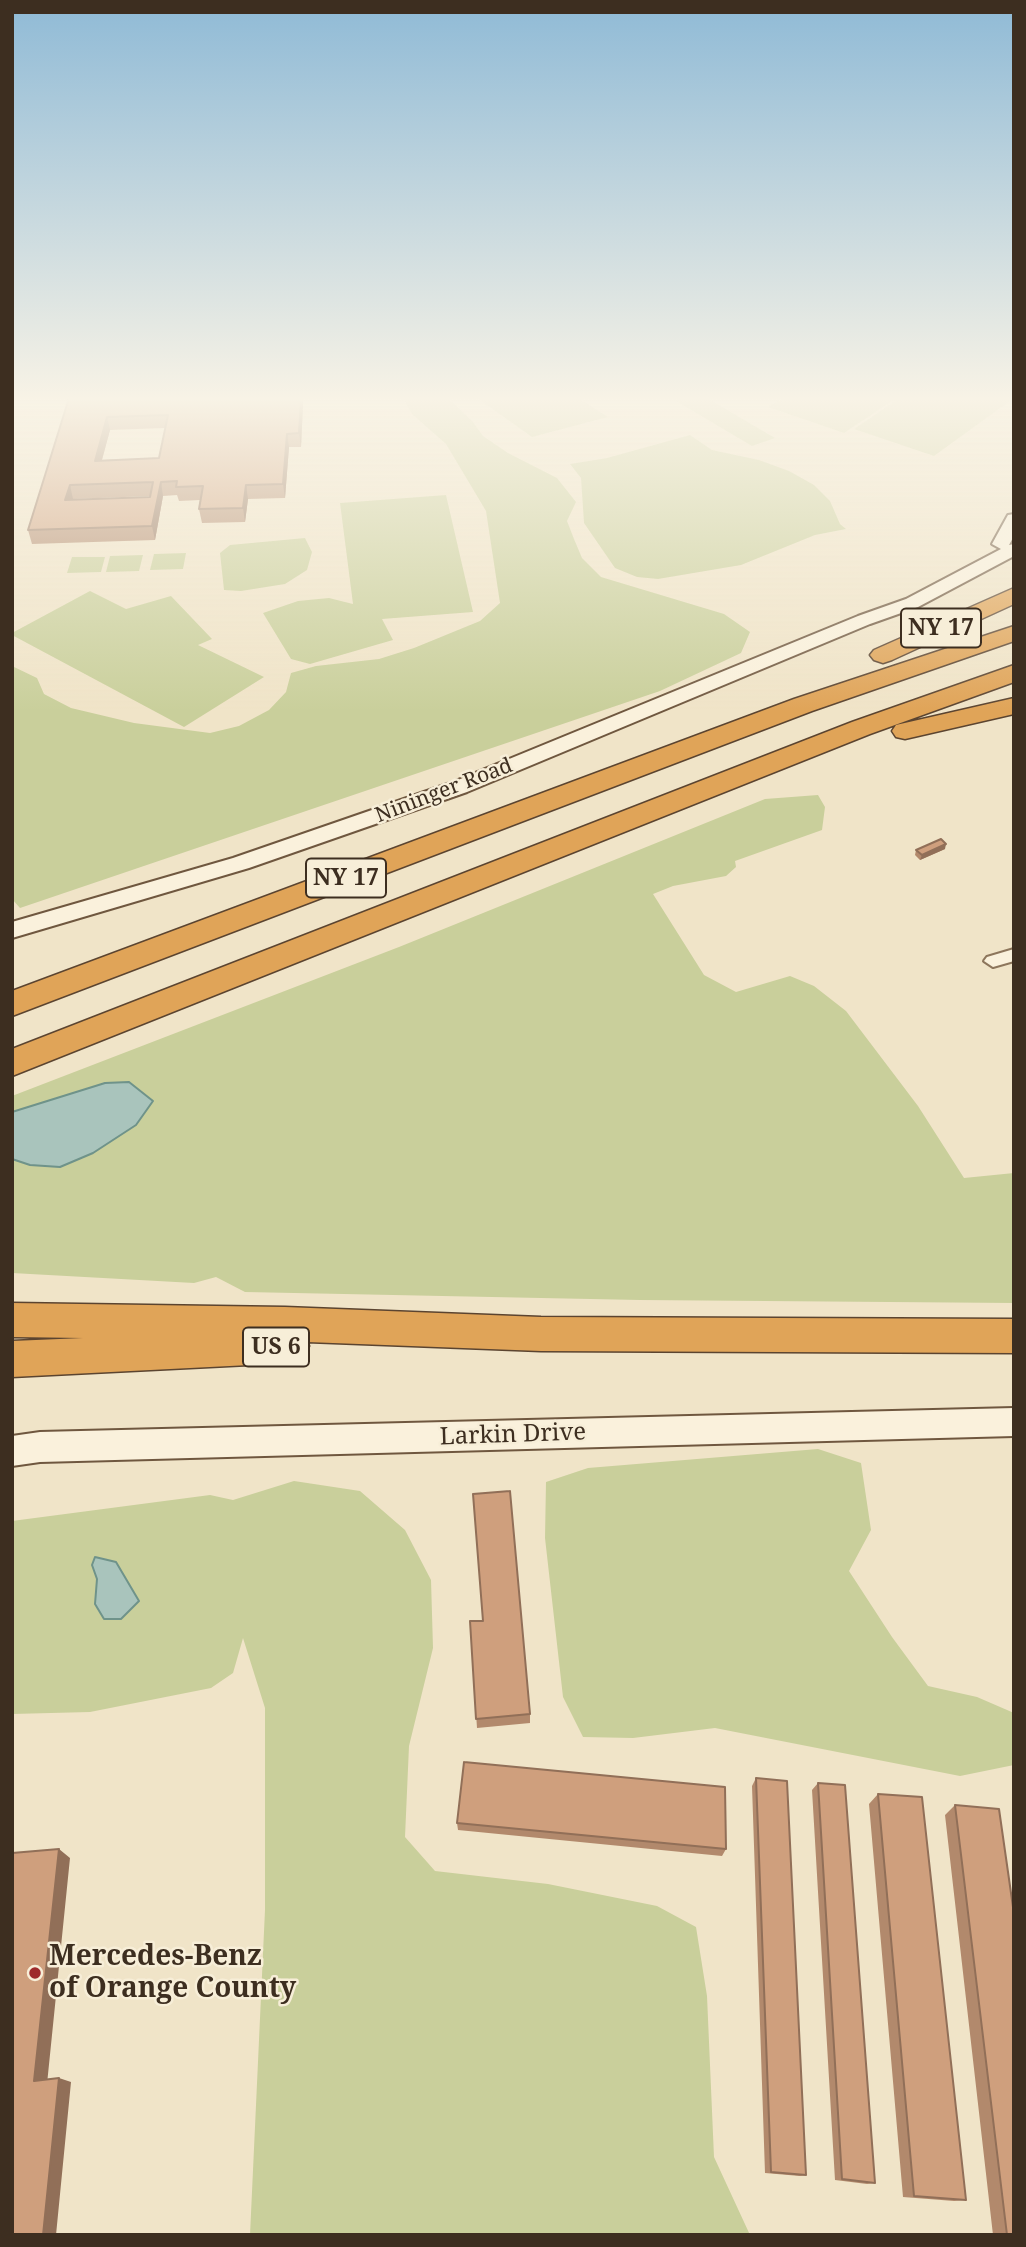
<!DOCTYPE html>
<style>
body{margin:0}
#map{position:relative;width:1026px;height:2247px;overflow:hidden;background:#f0e4c8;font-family:"Noto Serif",serif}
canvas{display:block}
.frame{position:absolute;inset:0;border:14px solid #3d2e20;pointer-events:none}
</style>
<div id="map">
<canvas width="1026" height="2247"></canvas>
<div class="frame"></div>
</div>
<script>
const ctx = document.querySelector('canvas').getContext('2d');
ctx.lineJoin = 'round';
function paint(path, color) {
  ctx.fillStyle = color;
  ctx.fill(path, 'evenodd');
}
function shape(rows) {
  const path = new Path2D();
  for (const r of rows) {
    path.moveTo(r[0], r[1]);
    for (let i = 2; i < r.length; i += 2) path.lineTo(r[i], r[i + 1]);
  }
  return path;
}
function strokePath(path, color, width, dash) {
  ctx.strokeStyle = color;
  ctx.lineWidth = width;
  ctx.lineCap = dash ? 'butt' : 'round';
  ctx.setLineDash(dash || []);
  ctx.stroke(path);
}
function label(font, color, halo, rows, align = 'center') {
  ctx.font = font + ' "Noto Serif",serif';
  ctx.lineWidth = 5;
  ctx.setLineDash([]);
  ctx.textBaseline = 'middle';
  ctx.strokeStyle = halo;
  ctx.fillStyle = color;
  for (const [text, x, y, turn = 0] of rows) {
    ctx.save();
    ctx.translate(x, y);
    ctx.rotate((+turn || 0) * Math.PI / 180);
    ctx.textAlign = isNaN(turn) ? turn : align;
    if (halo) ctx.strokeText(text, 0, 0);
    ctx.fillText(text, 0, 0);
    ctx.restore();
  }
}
const green = shape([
 [403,398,448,398,473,422,483,436,508,453,557,478,576,502,567,521,574,539,582,558,601,577,724,614,750,632,741,653,660,691,20,908,12,899,12,666,37,678,44,694,71,708,134,723,210,733,239,726,269,710,286,692,291,673,316,666,379,659,414,648,480,621,500,603,486,511,446,444,412,414],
 [477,398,578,398,608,417,532,437],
 [687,398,707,398,775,438,752,446,676,401],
 [784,398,1014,398,934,456,854,429,895,401,895,399,844,433,768,407],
 [690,435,712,450,759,460,789,471,814,485,830,501,840,524,846,529,815,535,741,565,658,579,637,577,615,568,584,523,581,478,570,464,607,458],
 [446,495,473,612,382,619,393,640,310,664,291,659,263,613,298,601,329,598,353,604,340,503],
 [305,538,312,552,307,570,285,584,241,591,224,590,220,553,230,545],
 [186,553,183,569,150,570,154,554],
 [143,555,139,571,106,572,110,556],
 [72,557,105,557,101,572,67,573],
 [90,591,126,609,171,596,212,639,198,645,264,677,184,727,12,635,12,633],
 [818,795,825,807,822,830,735,861,736,867,726,876,673,886,653,894,704,975,736,992,790,976,814,986,846,1011,918,1106,964,1178,1014,1173,1014,1303,640,1300,245,1292,216,1277,194,1283,12,1273,12,1096,399,947,765,799],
 [818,1449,861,1463,871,1530,849,1571,892,1637,928,1686,977,1697,1014,1713,1014,1765,960,1776,715,1728,633,1738,583,1737,563,1697,545,1538,546,1482,588,1468],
 [294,1481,360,1491,405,1530,431,1580,433,1648,409,1746,405,1837,435,1871,548,1884,657,1906,696,1927,707,1996,714,2157,750,2235,250,2235,265,1910,265,1708,243,1638,233,1673,211,1688,90,1712,12,1714,12,1521,210,1495,233,1500]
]);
const water = shape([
 [129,1082,153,1101,136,1125,93,1153,60,1167,30,1165,12,1159,12,1112,105,1083,129,1082],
 [95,1557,116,1562,139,1601,121,1619,104,1619,95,1604,97,1579,92,1565,95,1557]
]);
const street = shape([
 [1014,949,1014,961,993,967,984,961,987,957,1014,949]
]);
const secondary = shape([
 [1014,514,1014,536,1009,545,1014,544,1014,556,918,607,870,624,467,792,249,868,12,938,12,922,233,858,453,782,858,616,906,599,1001,549,992,544,1008,515,1014,514],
 [1014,1408,1014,1436,40,1462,12,1466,12,1436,40,1432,1014,1408]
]);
const highway = shape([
 [1014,588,1014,604,892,660,883,663,874,660,870,655,874,650,1014,588],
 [1014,626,1014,641,812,711,12,1016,12,991,794,699,1014,626],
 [1014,665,1014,682,870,734,12,1076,12,1049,852,722,1014,665],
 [1014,698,1014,714,905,739,896,737,892,731,896,725,1014,698],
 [12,1303,285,1307,541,1317,1014,1319,1014,1353,541,1351,307,1342,309,1346,303,1358,289,1363,12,1377,12,1341,83,1338,12,1337,12,1303]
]);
const wall = shape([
 [90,398,303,398,303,404,301,447,289,447,285,498,248,499,245,522,202,523,199,509,200,500,179,501,177,495,163,496,155,540,32,544,28,530],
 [165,428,159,458,102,460,110,430],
 [150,496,150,497,73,500,73,499],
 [945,849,920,860,915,855,916,850],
 [470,1621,530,1714,530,1723,477,1728],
 [756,1778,806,2175,800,2176,765,2173,752,1786],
 [818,1783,875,2183,867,2184,835,2180,812,1790],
 [878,1794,966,2200,954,2201,903,2197,869,1804],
 [955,1805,1014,2235,993,2235,945,1815],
 [457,1823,726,1849,722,1856,458,1830]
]);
const shadedWall = shape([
 [301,398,303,398,303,404,301,447,299,433],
 [107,417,110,430,98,474,95,461],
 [287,434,289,447,285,498,283,484],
 [161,482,163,496,155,540,152,526],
 [70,485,73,499,69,514,65,500],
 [246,485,248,499,245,522,243,508],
 [946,844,945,849,920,860,922,855],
 [59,1849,70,1858,47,2084,34,2081],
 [59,2078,71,2082,56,2235,43,2235]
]);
const building = shape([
 [69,398,301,398,299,433,287,434,283,484,246,485,243,508,199,509,203,486,176,487,177,481,161,482,152,526,28,530,69,398],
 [168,415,159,458,95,461,107,417,168,415],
 [153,482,150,497,65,500,70,485,153,482],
 [941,839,946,844,922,855,916,850,941,839],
 [510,1491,530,1714,476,1719,470,1621,483,1621,473,1494,510,1491],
 [464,1762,725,1787,726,1849,457,1823,464,1762],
 [756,1778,787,1781,806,2175,771,2172,756,1778],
 [818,1783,845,1785,875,2183,842,2179,818,1783],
 [878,1794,922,1797,966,2200,914,2196,878,1794],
 [955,1805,999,1809,1014,1914,1014,2235,1007,2235,955,1805],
 [59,1849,34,2081,59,2078,43,2235,12,2235,12,1853,59,1849]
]);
const markers = [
 [35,1973,7,"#9e2a2b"]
];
const farStreetnames = [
 ["Nininger Road",444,791,-21]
];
const shields = [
 [941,628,80],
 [346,878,80],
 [276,1347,66]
];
const shieldNames = [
 ["NY 17",941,628],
 ["NY 17",346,878],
 ["US 6",276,1347]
];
const streetNames = [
 ["Larkin Drive",513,1435,-2]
];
const nearPoinames = [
 ["Mercedes-Benz",49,1957],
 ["of Orange County",49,1989]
];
paint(green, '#c9cf9b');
paint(water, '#a9c4bc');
strokePath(water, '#6f938a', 2);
strokePath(street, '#8d765c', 4);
strokePath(secondary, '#6f573f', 4);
strokePath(highway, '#5b4430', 3);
paint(street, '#faf1dc');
paint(secondary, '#faf1dc');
paint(highway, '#e0a458');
paint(wall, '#b2896c');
paint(shadedWall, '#916f58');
paint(building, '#cf9f7d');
strokePath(building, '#916f58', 2);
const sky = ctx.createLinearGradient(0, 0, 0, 712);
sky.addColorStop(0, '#8fbad6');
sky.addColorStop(0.56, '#f8f3e6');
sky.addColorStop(1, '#f8f3e600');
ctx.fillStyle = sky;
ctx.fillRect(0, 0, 1026, 712);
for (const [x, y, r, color] of markers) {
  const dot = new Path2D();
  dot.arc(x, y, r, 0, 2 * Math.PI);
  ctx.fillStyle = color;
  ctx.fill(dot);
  strokePath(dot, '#f7eed8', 2.5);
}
label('21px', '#3d2e20', '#f7eed8', farStreetnames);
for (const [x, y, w] of shields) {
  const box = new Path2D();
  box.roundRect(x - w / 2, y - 19.5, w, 39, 5);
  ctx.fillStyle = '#f7eed8';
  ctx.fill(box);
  strokePath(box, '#3d2e20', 2);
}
label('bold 23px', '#3d2e20', null, shieldNames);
label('24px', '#3d2e20', '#f7eed8', streetNames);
label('bold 28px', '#3d2e20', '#f7eed8', nearPoinames, 'left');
</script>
